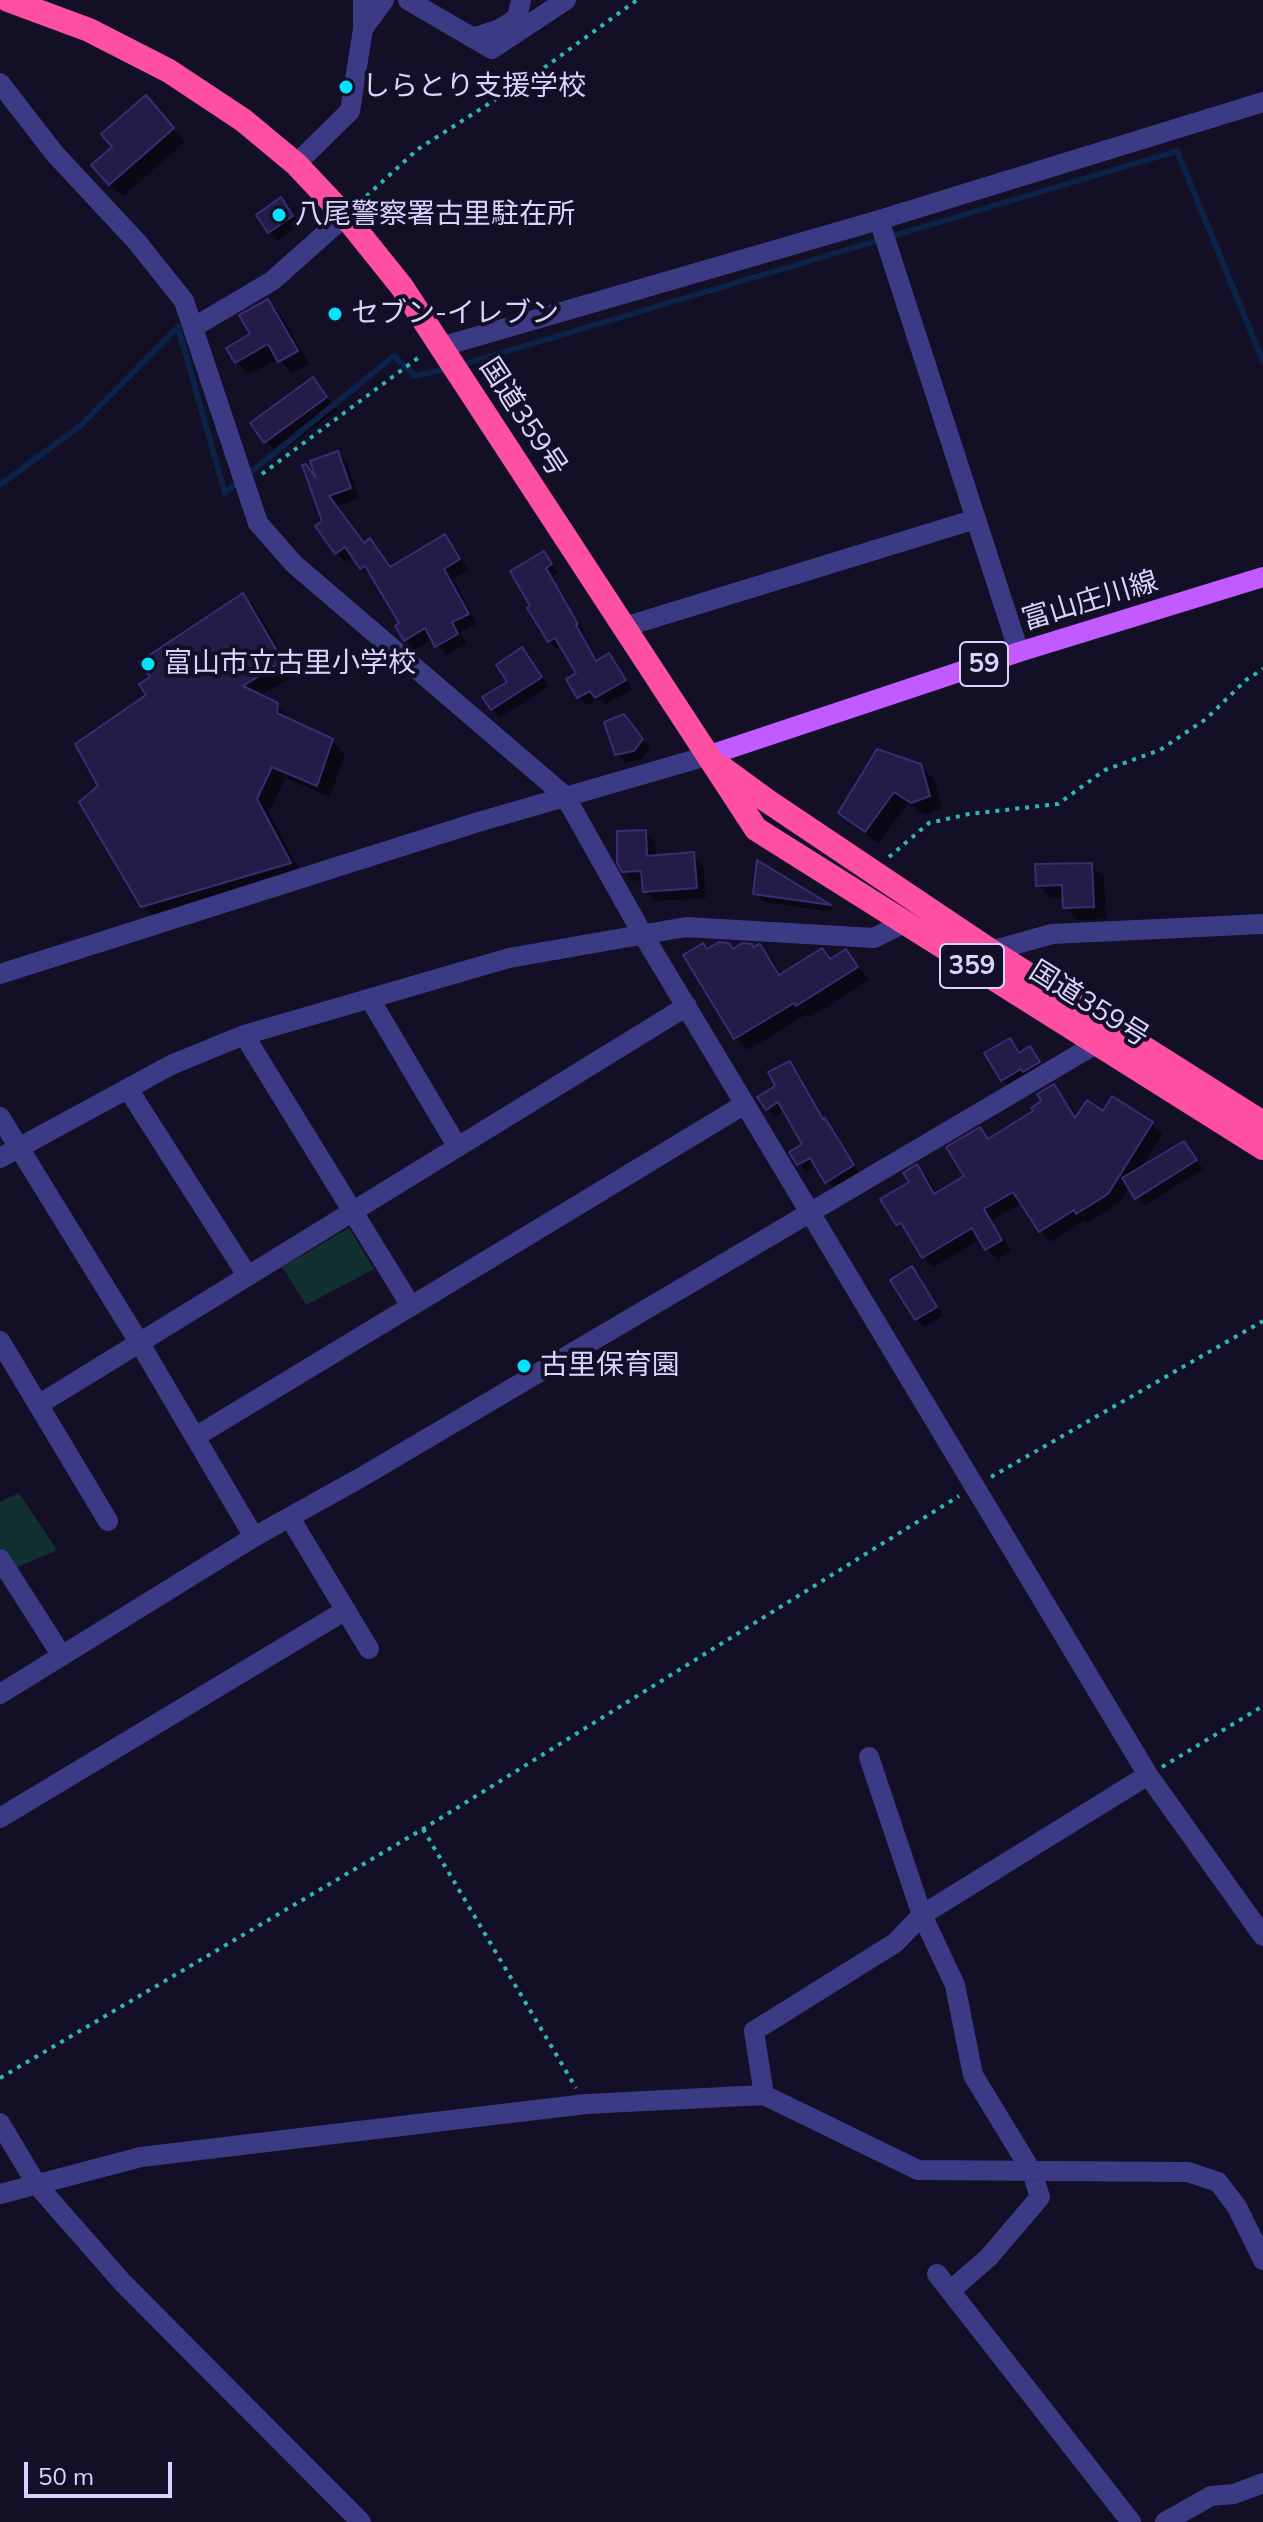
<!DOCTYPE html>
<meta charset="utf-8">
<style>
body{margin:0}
#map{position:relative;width:1263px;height:2522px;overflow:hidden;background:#130f26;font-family:Mulish,sans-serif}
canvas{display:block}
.scale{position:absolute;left:24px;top:2462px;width:148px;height:36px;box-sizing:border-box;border:4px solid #d9d4ff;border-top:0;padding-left:10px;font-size:24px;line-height:28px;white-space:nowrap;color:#d9d4ff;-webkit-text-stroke:6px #130f26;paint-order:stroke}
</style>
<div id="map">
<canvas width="1263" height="2522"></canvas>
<div class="scale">50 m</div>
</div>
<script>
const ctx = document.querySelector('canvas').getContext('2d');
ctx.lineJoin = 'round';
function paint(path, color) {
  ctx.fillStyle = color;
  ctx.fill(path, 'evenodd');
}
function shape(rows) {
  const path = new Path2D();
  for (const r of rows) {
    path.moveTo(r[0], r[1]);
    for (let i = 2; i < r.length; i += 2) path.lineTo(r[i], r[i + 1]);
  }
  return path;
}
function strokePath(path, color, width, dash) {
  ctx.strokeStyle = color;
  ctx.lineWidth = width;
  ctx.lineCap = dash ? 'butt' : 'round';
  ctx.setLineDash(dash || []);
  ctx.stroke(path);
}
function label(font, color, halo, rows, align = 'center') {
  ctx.font = font + ' Mulish,"Noto Sans JP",sans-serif';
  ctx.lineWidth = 8;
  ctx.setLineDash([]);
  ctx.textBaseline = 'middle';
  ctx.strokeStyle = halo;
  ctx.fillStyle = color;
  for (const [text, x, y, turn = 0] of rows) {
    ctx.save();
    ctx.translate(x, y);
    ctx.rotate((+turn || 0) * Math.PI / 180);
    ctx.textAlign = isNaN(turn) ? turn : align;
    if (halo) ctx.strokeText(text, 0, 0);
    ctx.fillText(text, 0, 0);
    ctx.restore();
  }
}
const green = shape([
 [349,1228,374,1269,306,1305,282,1267],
 [19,1493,57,1550,15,1568,0,1547,0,1502]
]);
const shadow = shape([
 [158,111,185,142,123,196,110,184],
 [281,200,300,224,278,240,270,232],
 [268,301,280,314,309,364,292,373,278,358,249,375,236,362,253,335],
 [313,380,338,410,278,454,266,441],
 [338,454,347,463,359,498,337,506,365,544,370,541,392,568,445,536,454,546,468,570,453,579,477,624,460,632,467,644,446,655,433,639,415,649,406,640,402,623,373,576,372,577,362,568,354,557,346,562,336,553,305,466,319,479],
 [543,553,558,573,552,576,585,632,582,634,599,662,609,656,617,664,632,689,605,705,598,699,587,705,579,697,569,679,578,674,562,646,557,649,549,641],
 [243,595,256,608,294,675,260,696,277,705,290,718,290,721,332,741,345,754,330,797,285,778,269,813,302,875,156,918,143,905,101,787,148,696],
 [522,650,549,686,500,717,492,709,509,682],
 [624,716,650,749,642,759,625,763,617,754],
 [920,766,934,779,942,808,925,815,908,803,879,843,853,825,840,813],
 [645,832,655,842,656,857,693,855,703,865,706,898,655,901,645,891,644,880,635,881,624,871],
 [758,863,830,907,835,912,764,902,755,894],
 [1092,865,1104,878,1106,919,1078,920,1065,907,1064,898,1051,898,1038,885],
 [760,947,772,959,782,975,822,951,832,961,846,952,869,980,810,1017,807,1014,748,1050,736,1038,708,951],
 [1009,1040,1021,1054,1030,1049,1046,1071,1010,1088,1002,1080],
 [790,1063,798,1071,826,1121,860,1174,834,1189,816,1165,806,1171,799,1164,805,1145,785,1110,775,1117,767,1109],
 [1053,1087,1064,1097,1077,1119,1103,1114,1113,1099,1152,1124,1162,1134,1140,1170,1184,1143,1203,1169,1145,1205,1130,1186,1118,1204,1088,1223,1085,1220,1051,1242,1040,1231,1022,1203,992,1220,1011,1251,997,1260,980,1239,934,1267,924,1257,910,1234,898,1224,917,1167,927,1177,937,1194,967,1177,980,1130,990,1140,1036,1112],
 [911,1269,920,1277,943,1315,925,1327,916,1319]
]);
const stream = shape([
 [461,365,1177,151,1263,361],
 [0,485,81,425,178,327,225,493,394,356,415,376,450,368]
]);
const building = shape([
 [146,95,174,128,109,185,91,165,112,147,101,134,146,95],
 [281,197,293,216,268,233,256,215,281,197],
 [268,299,298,351,278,362,268,344,235,363,226,348,250,334,239,315,268,299],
 [313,377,327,397,264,443,250,423,313,377],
 [338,451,351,488,329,496,364,543,370,538,390,567,445,534,460,559,444,569,469,614,452,622,458,634,435,647,425,628,404,641,395,626,399,623,365,566,360,569,345,547,335,554,315,526,322,521,302,465,306,464,316,478,310,461,338,451],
 [544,551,552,564,546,568,578,624,576,625,596,661,609,653,626,680,595,698,590,691,577,698,566,679,576,673,555,638,548,642,527,608,530,606,510,571,544,551],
 [243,593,283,661,243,686,278,703,277,713,333,739,317,786,272,767,257,799,291,863,141,907,79,802,98,786,75,744,146,695,139,684,150,677,139,662,243,593],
 [522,647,542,677,491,710,482,697,507,682,496,665,522,647],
 [624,714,643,739,634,751,615,755,604,722,624,714],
 [877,749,921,764,930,796,911,803,894,792,865,832,838,813,877,749],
 [646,830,647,856,694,852,697,888,643,892,641,871,622,872,617,863,617,831,646,830],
 [757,860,831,905,753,894,757,860],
 [1092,863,1094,907,1063,908,1062,885,1036,886,1035,864,1092,863],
 [719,942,729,943,733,949,742,943,752,944,753,947,760,944,779,975,822,948,830,959,846,949,858,967,796,1006,794,1003,734,1039,683,955,703,943,707,949,719,942],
 [1010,1038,1019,1053,1030,1046,1040,1062,1023,1072,1021,1069,1001,1081,984,1053,1010,1038],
 [790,1061,823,1119,825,1118,854,1165,825,1183,810,1158,797,1165,789,1152,802,1144,778,1102,766,1110,757,1097,775,1086,768,1072,790,1061],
 [1054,1084,1075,1118,1087,1100,1103,1111,1112,1096,1153,1122,1108,1194,1076,1214,1074,1210,1039,1232,1013,1192,984,1209,1002,1240,985,1250,972,1228,922,1258,901,1223,896,1225,880,1199,909,1182,903,1173,917,1164,934,1194,964,1176,946,1147,980,1127,988,1139,1033,1111,1031,1108,1041,1101,1037,1094,1054,1084],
 [1184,1141,1197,1160,1135,1199,1122,1178,1184,1141],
 [912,1266,937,1307,915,1320,890,1280,912,1266]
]);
const path = shape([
 [359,203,418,149,537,73,637,0],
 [262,474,422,355],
 [889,857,929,823,969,814,1058,804,1105,770,1160,750,1206,719,1246,680,1263,669],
 [991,1477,1263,1321],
 [1162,1767,1263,1706],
 [423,1829,576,2088],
 [0,2078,423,1829,959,1496]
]);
const minor = shape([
 [363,0,363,29],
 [408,0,492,49,566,0],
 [473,38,500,29,517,18,521,0],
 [0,83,55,154,137,242,184,301,258,523,294,564,565,796,642,933,1148,1775,1263,1936],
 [296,164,350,111,363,29,384,0],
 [879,220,1019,652],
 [194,327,272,281,345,216],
 [440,347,879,220,1263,102],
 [624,627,976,519],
 [991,951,1052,934,1263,924],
 [0,974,475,823,707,756],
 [370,999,457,1146],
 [244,1035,411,1306],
 [128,1089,247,1275],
 [0,1117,139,1342,254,1537],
 [0,1158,171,1065,244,1035,509,958,686,927,874,938,904,923],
 [0,1341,108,1521],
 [38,1405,687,1006],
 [195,1437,745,1104],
 [290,1518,369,1649],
 [0,1559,62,1656],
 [0,1694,254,1537,360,1478,1096,1044],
 [869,1757,922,1915,955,1985,973,2075,1032,2172,1040,2197,989,2257,950,2291],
 [0,1818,346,1610],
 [764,2095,754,2031,895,1943,922,1915,1148,1775],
 [0,2123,37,2185,123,2283,361,2522],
 [0,2194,141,2157,586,2104,764,2095,918,2170,1188,2172,1218,2182,1237,2207,1263,2260],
 [937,2274,1131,2522],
 [1165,2522,1211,2496,1234,2494,1263,2483]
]);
const major = shape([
 [707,756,1019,652,1263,577]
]);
const highway = shape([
 [8,0,89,30,169,71,243,120,296,164,345,216,402,287,756,829,1263,1148],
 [721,767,766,800,991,951,1263,1123]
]);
const markers = [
 [346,87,8,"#00e5ff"],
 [279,215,8,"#00e5ff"],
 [335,314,8,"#00e5ff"],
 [148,664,8,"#00e5ff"],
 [524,1366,8,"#00e5ff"]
];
const shields = [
 [984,664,48],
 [972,966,64]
];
const shieldNames = [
 ["59",984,664],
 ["359",972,966]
];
const poiNames = [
 ["しらとり支援学校",362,87],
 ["八尾警察署古里駐在所",295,215],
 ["セブン-イレブン",351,314],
 ["富山市立古里小学校",164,664],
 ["古里保育園",540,1366]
];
const streetNames = [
 ["国道359号",523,417,57],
 ["富山庄川線",1090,601,-17],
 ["国道359号",1089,1004,32]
];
paint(green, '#12302f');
paint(shadow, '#0007');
strokePath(stream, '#0c2248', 6);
paint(building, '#241b47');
strokePath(building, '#3b2d73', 2);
strokePath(path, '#2fb8b0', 4, [4, 6]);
strokePath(minor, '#3d3a85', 20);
strokePath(major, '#c25bff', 20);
strokePath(highway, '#ff4fa3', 24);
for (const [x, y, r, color] of markers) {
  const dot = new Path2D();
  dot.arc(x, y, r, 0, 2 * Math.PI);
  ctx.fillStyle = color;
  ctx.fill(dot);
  strokePath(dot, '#130f26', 3);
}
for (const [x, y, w] of shields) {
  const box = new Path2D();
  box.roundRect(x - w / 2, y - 22, w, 44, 6);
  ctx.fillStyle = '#130f26';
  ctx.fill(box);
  strokePath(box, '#d9d4ff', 2);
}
label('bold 26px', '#d9d4ff', null, shieldNames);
label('28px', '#d9d4ff', '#130f26', poiNames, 'left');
label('28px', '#d9d4ff', '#130f26', streetNames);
</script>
